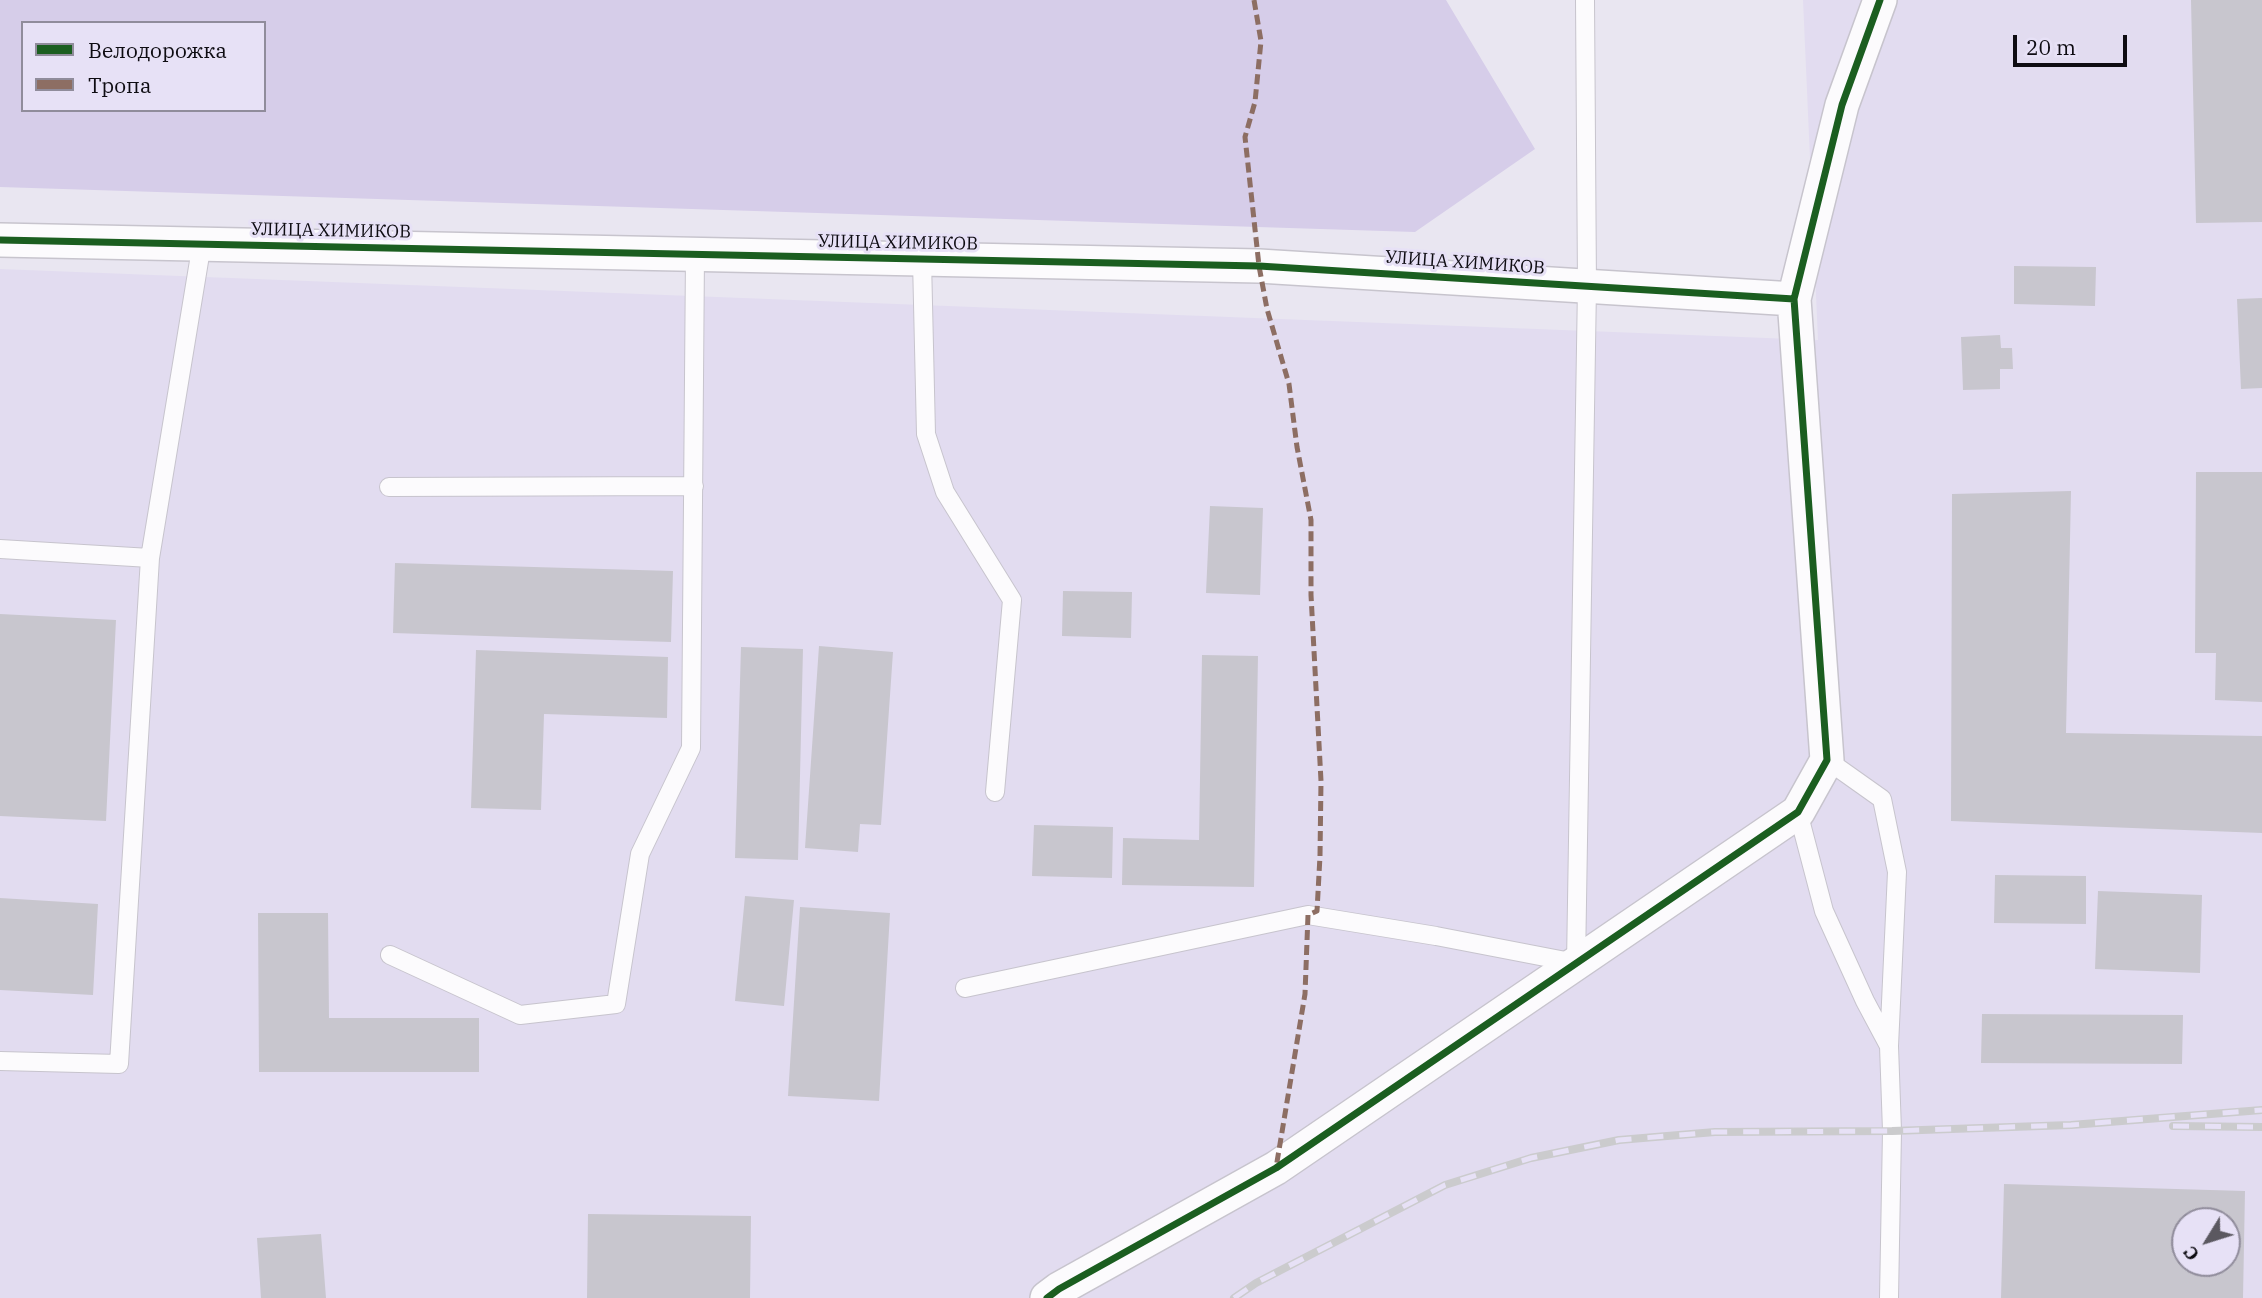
<!DOCTYPE html>
<meta charset="utf-8">
<style>
body{margin:0}
#map{position:relative;width:2262px;height:1298px;overflow:hidden;background:#e9e6f1;font-family:"IBM Plex Serif",serif}
canvas{display:block}
.legend{position:absolute;left:21px;top:21px;width:245px;height:91px;box-sizing:border-box;background:#e7e1f6;border:2px solid #908c9b;margin:0;padding:9px 12px;list-style:none;font-size:21px;color:#0e0c12}
.legend li{display:flex;align-items:center;gap:14px;height:35px}
.legend b{width:35px;border:2px solid #908c9b}
.north{position:absolute;left:2171px;top:1207px;width:70px;height:70px;box-sizing:border-box;background:#e7e1f6;border:2px solid #908c9b;border-radius:50%;rotate:232deg;font-size:19px;font-weight:700;line-height:28px;text-align:center;color:#0e0c12}
.north::after{content:'';display:block;margin:auto;width:24px;height:32px;background:#5b5860;clip-path:polygon(50% 0,100% 100%,50% 72%,0 100%)}
.scale{position:absolute;left:2013px;top:35px;width:114px;height:32px;box-sizing:border-box;border:4px solid #0e0c12;border-top:0;padding-left:9px;font-size:21px;line-height:24px;white-space:nowrap;color:#0e0c12;-webkit-text-stroke:5px #e7e1f6;paint-order:stroke}
</style>
<div id="map">
<canvas width="2262" height="1298"></canvas>
<ul class="legend">
<li><b style="height:9px;background:#1b5e20"></b>Велодорожка</li>
<li><b style="height:9px;background:#8d6e63"></b>Тропа</li>
</ul>
<div class="north">С</div>
<div class="scale">20 m</div>
</div>
<script>
const ctx = document.querySelector('canvas').getContext('2d');
ctx.lineJoin = 'round';
function paint(path, color) {
  ctx.fillStyle = color;
  ctx.fill(path, 'evenodd');
}
function shape(rows) {
  const path = new Path2D();
  for (const r of rows) {
    path.moveTo(r[0], r[1]);
    for (let i = 2; i < r.length; i += 2) path.lineTo(r[i], r[i + 1]);
  }
  return path;
}
function strokePath(path, color, width, dash) {
  ctx.strokeStyle = color;
  ctx.lineWidth = width;
  ctx.lineCap = dash ? 'butt' : 'round';
  ctx.setLineDash(dash || []);
  ctx.stroke(path);
}
function label(font, color, halo, rows, align = 'center') {
  ctx.font = font + ' "IBM Plex Serif",serif';
  ctx.lineWidth = 6;
  ctx.setLineDash([]);
  ctx.textBaseline = 'middle';
  ctx.strokeStyle = halo;
  ctx.fillStyle = color;
  for (const [text, x, y, turn = 0] of rows) {
    ctx.save();
    ctx.translate(x, y);
    ctx.rotate((+turn || 0) * Math.PI / 180);
    ctx.textAlign = isNaN(turn) ? turn : align;
    if (halo) ctx.strokeText(text, 0, 0);
    ctx.fillText(text, 0, 0);
    ctx.restore();
  }
}
const built = shape([
 [1803,0,2262,0,2262,1298,0,1298,0,269,1818,340],
 [2185,1221,2227,1221,2227,1263,2185,1263]
]);
const green = shape([
 [0,0,1446,0,1535,149,1415,232,0,187],
 [23,23,264,23,264,110,23,110]
]);
const building = shape([
 [2191,0,2262,0,2262,222,2196,223],
 [2014,266,2096,267,2095,306,2014,304],
 [2262,298,2262,388,2241,389,2237,299],
 [2000,335,2001,348,2012,348,2013,369,2000,369,2000,389,1963,390,1961,337],
 [2196,472,2262,472,2262,702,2215,700,2216,653,2195,653],
 [2071,491,2066,733,2262,736,2262,833,1951,821,1952,494],
 [1210,506,1263,508,1260,595,1206,593],
 [395,563,673,571,671,642,393,633],
 [1063,591,1132,592,1131,638,1062,636],
 [0,614,116,620,106,821,0,816],
 [819,646,893,652,881,825,860,824,858,852,805,848],
 [741,647,803,649,798,860,735,858],
 [476,650,668,657,667,718,544,714,541,810,471,808],
 [1202,655,1258,656,1254,887,1122,885,1123,838,1199,840],
 [1034,825,1113,827,1112,878,1032,876],
 [1995,875,2086,876,2086,924,1994,923],
 [2098,891,2202,895,2200,973,2095,969],
 [745,896,794,900,784,1006,735,1001],
 [0,898,98,904,93,995,0,990],
 [800,907,890,913,879,1101,788,1096],
 [258,913,328,913,329,1018,479,1018,479,1072,259,1072],
 [1982,1014,2183,1015,2182,1064,1981,1063],
 [2004,1184,2245,1191,2243,1298,2001,1298],
 [2185,1221,2227,1221,2227,1263,2185,1263],
 [588,1214,751,1216,750,1298,587,1298],
 [321,1234,326,1298,261,1298,257,1238]
]);
const service = shape([
 [922,260,926,434,945,492,1012,600,995,792],
 [389,487,694,486],
 [0,549,150,558],
 [1827,760,1882,799,1897,872,1889,1046],
 [1798,812,1824,911,1865,1001,1889,1046,1892,1131,1889,1298],
 [390,955,520,1015,616,1004,640,854,691,748,695,255],
 [965,988,1308,915,1436,936,1576,963,1587,286,1585,0],
 [0,1061,119,1064,150,558,202,243]
]);
const minor = shape([
 [0,240,1259,266,1794,299],
 [1047,1298,1059,1289,1276,1168,1798,812,1827,760,1794,299,1842,105,1880,0]
]);
const rail = shape([
 [2173,1126,2262,1127],
 [1234,1298,1256,1283,1445,1185,1531,1158,1619,1140,1715,1132,1892,1131,2071,1125,2262,1110]
]);
const quiet = shape([
 [1254,0,1261,41,1255,102,1245,137,1259,266,1267,309,1289,384,1297,447,1311,520,1311,595,1321,781,1320,856,1317,911,1308,915,1305,994,1276,1168]
]);
const cycleway = shape([
 [0,240,1259,266,1794,299],
 [1047,1298,1059,1289,1276,1168,1798,812,1827,760,1794,299,1842,105,1880,0]
]);
const streetNames = [
 ["УЛИЦА ХИМИКОВ",331,231,1],
 ["УЛИЦА ХИМИКОВ",898,243,1],
 ["УЛИЦА ХИМИКОВ",1465,263,4]
];
paint(built, '#e2dcf0');
paint(green, '#d6cde9');
paint(building, '#c8c6ce');
strokePath(service, '#c7c4cd', 20);
strokePath(minor, '#c7c4cd', 36);
strokePath(service, '#fcfbfd', 18);
strokePath(minor, '#fcfbfd', 33);
strokePath(rail, '#cbcbcd', 8);
strokePath(rail, '#e7e1f6', 5, [16]);
strokePath(quiet, '#8d6e63', 5, [10, 5]);
strokePath(cycleway, '#1b5e20', 7);
label('18px', '#0e0c12', '#e7e1f6', streetNames);
</script>
